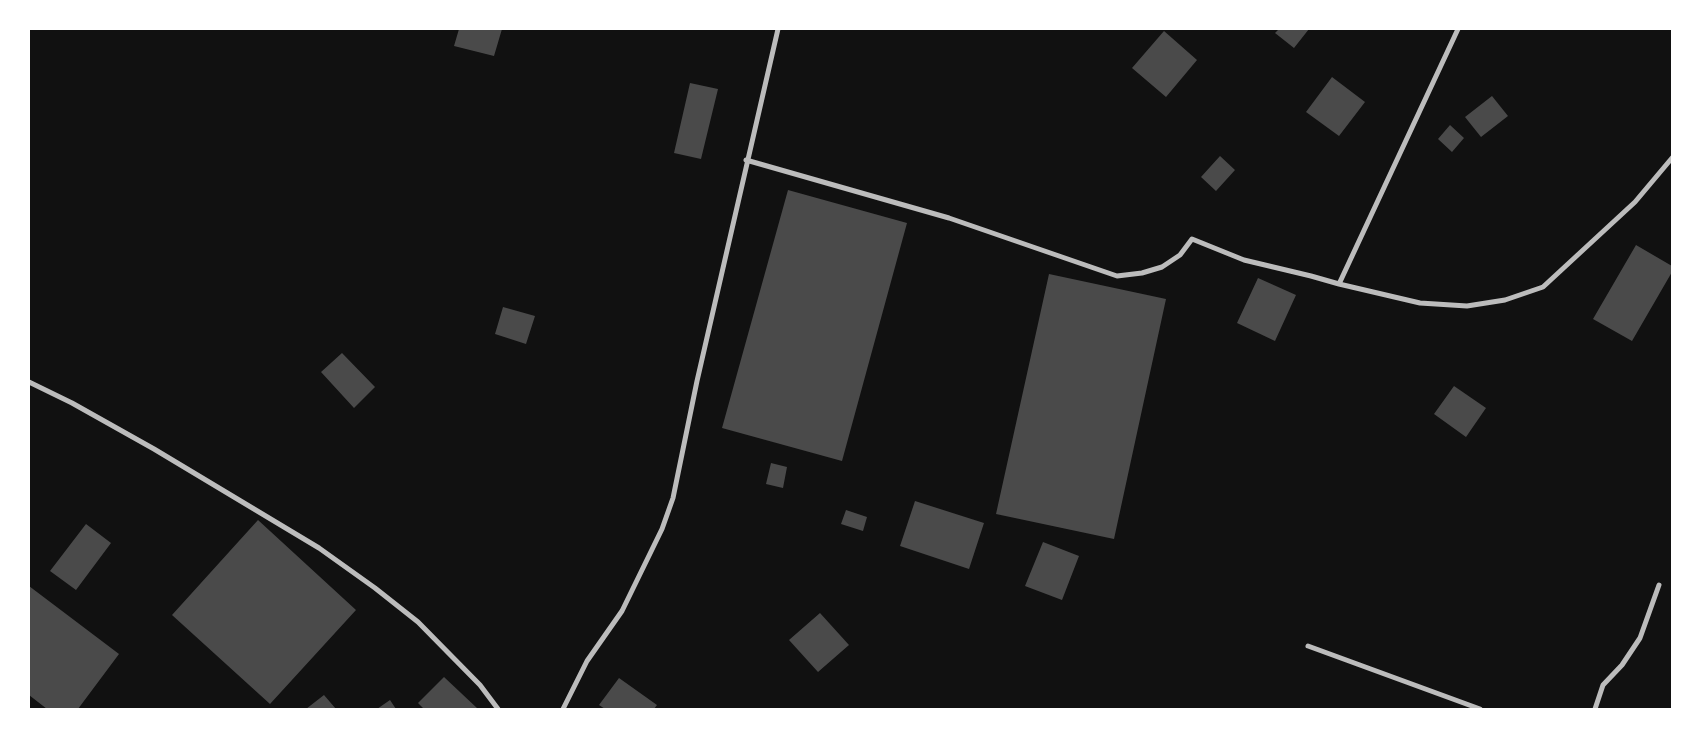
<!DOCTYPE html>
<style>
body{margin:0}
#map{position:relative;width:1701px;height:738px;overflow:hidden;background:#111;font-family:Ubuntu,sans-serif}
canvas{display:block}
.frame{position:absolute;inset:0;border:30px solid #fff;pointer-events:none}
</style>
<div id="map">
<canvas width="1701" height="738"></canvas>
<div class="frame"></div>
</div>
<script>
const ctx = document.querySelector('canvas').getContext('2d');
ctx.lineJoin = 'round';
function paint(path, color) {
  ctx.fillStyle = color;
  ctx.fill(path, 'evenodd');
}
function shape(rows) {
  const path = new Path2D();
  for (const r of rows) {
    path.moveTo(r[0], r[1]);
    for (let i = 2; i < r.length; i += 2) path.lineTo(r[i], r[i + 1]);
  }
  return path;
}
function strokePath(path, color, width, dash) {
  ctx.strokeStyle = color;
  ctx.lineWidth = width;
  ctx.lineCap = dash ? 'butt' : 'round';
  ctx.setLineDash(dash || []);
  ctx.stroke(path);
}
const building = shape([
 [459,29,502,29,494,56,454,46],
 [1279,29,1309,29,1294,48,1275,33],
 [1164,31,1197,60,1166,97,1132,68],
 [1332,77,1365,102,1339,136,1306,112],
 [690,83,718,89,701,159,674,153],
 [1492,96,1508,116,1481,137,1465,117],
 [1450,125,1464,138,1452,152,1438,139],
 [1220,156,1235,170,1216,191,1201,177],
 [788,190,907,223,842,461,722,428],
 [1636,245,1672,266,1672,272,1632,341,1593,319],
 [1049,274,1166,299,1114,539,996,514],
 [1258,278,1296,295,1275,341,1237,323],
 [503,307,535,316,526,344,495,334],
 [342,353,375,387,354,408,321,372],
 [1454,386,1486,408,1466,437,1434,414],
 [771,463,787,467,783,488,766,484],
 [915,501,984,523,969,569,900,546],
 [846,510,867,517,863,531,841,524],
 [258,520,356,610,270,704,172,615],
 [86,524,111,543,76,590,50,571],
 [1043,542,1079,556,1062,600,1025,586],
 [29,586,119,654,78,709,47,709,29,695],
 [820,613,849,645,818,672,789,640],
 [444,677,478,709,424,709,418,703],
 [619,678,657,705,654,709,605,709,599,705],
 [324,695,336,709,306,709],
 [390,700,396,709,377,709]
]);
const minor = shape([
 [746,160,949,218,1117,276,1142,273,1162,267,1180,255,1192,239,1244,260,1311,276,1339,284,1420,303,1467,306,1505,300,1543,287,1635,202,1672,158],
 [1339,284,1458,29],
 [29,382,72,403,154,449,319,548,375,588,418,622,480,685,498,709],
 [1308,646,1480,709],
 [563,709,587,661,622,611,662,529,673,498,697,381,778,29],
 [1595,709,1603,685,1622,665,1640,638,1659,585]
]);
paint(building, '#4a4a4a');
strokePath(minor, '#bcbcbc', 5);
</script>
